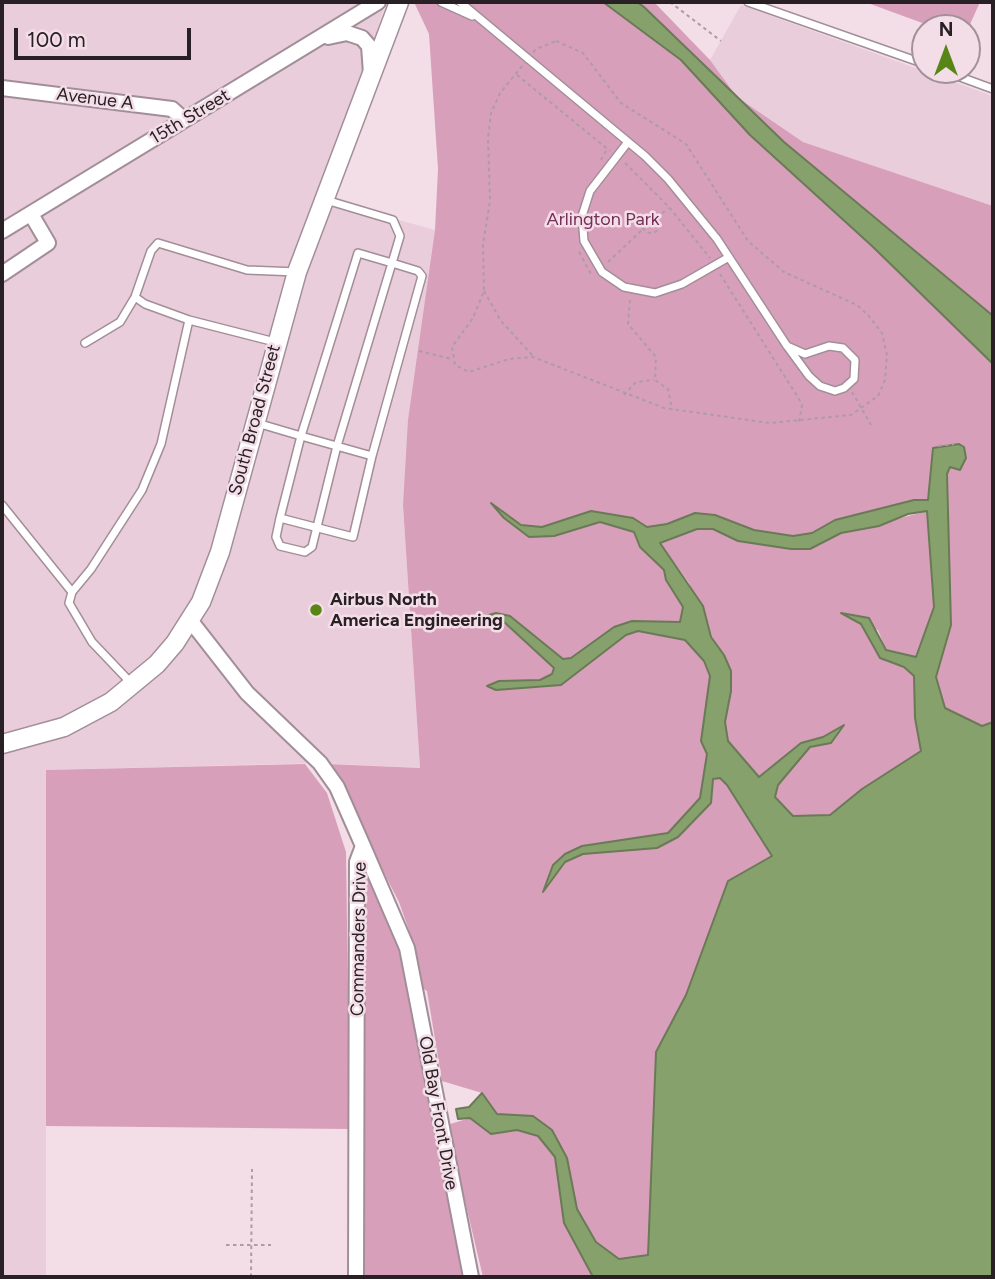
<!DOCTYPE html>
<style>
body{margin:0}
#map{position:relative;width:995px;height:1279px;overflow:hidden;background:#f3dde7;font-family:Figtree,sans-serif}
canvas{display:block}
.frame{position:absolute;inset:0;border:4px solid #282024;pointer-events:none}
.north{position:absolute;left:911px;top:14px;width:70px;height:70px;box-sizing:border-box;background:#f3dde7;border:2px solid #a29199;border-radius:50%;rotate:0deg;font-size:19px;font-weight:700;line-height:28px;text-align:center;color:#282024}
.north::after{content:'';display:block;margin:auto;width:24px;height:32px;background:#578516;clip-path:polygon(50% 0,100% 100%,50% 72%,0 100%)}
.scale{position:absolute;left:14px;top:28px;width:177px;height:32px;box-sizing:border-box;border:4px solid #282024;border-top:0;padding-left:9px;font-size:21px;line-height:24px;white-space:nowrap;color:#282024;-webkit-text-stroke:5px #f3dde7;paint-order:stroke}
</style>
<div id="map">
<canvas width="995" height="1279"></canvas>
<div class="frame"></div>
<div class="north">N</div>
<div class="scale">100 m</div>
</div>
<script>
const ctx = document.querySelector('canvas').getContext('2d');
ctx.lineJoin = 'round';
function paint(path, color) {
  ctx.fillStyle = color;
  ctx.fill(path, 'evenodd');
}
function shape(rows) {
  const path = new Path2D();
  for (const r of rows) {
    if (r.length === 3) {
      path.moveTo(r[0] + r[2], r[1]);
      path.arc(r[0], r[1], r[2], 0, 2 * Math.PI);
      continue;
    }
    path.moveTo(r[0], r[1]);
    for (let i = 2; i < r.length; i += 2) path.lineTo(r[i], r[i + 1]);
  }
  return path;
}
function strokePath(path, color, width, dash) {
  ctx.strokeStyle = color;
  ctx.lineWidth = width;
  ctx.lineCap = dash ? 'butt' : 'round';
  ctx.setLineDash(dash || []);
  ctx.stroke(path);
}
function label(font, color, halo, rows, align = 'center') {
  ctx.font = font + ' Figtree,sans-serif';
  ctx.lineWidth = 5;
  ctx.setLineDash([]);
  ctx.textBaseline = 'middle';
  ctx.strokeStyle = halo;
  ctx.fillStyle = color;
  for (const [text, x, y, turn = 0] of rows) {
    ctx.save();
    ctx.translate(x, y);
    ctx.rotate((+turn || 0) * Math.PI / 180);
    ctx.textAlign = isNaN(turn) ? turn : align;
    if (halo) ctx.strokeText(text, 0, 0);
    ctx.fillText(text, 0, 0);
    ctx.restore();
  }
}
const built = shape([
 [2,2,386,2,323,199,435,230,403,505,420,768,320,763,46,770,46,1277,2,1277],
 [741,5,993,96,993,206,803,142,737,97,710,60]
]);
const green = shape([
 [414,2,603,2,681,60,750,135,872,246,993,364,993,930,648,1255,619,1259,597,1242,577,1209,567,1158,533,1116,497,1115,482,1093,442,1081,427,991,422,988,411,936,399,902,328,764,420,768,403,505,408,420,435,230,438,169,429,34],
 [959,444,947,474,951,625,936,677,945,708,970,723,915,718,914,676,904,667,880,658,861,624,878,630,886,650,916,657,934,607,928,511,841,533,818,546,738,541,713,529,697,529,662,540,660,543,689,583,711,637,724,655,731,671,731,691,725,722,728,741,760,777,801,743,823,737,843,726,831,742,810,747,778,785,775,797,793,816,772,856,727,785,720,778,712,779,678,837,657,848,583,854,565,862,545,889,565,854,582,846,668,833,700,798,707,754,701,741,710,676,704,661,685,640,638,631,626,635,561,685,496,690,499,681,540,680,552,674,554,667,503,621,510,616,563,659,571,658,614,627,632,621,680,622,683,607,666,580,664,570,640,547,634,532,600,522,554,536,529,537,494,505,521,525,542,527,591,511,633,518,646,527,667,524,695,513,715,515,754,530,792,536,812,533,835,520,914,500,928,500,933,448],
 [637,2,654,2,710,60,737,97,803,142,993,206,993,316,784,142,760,128,686,47],
 [865,2,980,2,967,31,967,28,936,28],
 [305,764,327,793,346,852,350,1129,46,1126,46,770],
 [361,870,366,870,401,948,437,1143,467,1277,362,1277],
 [470,1118,491,1134,517,1130,538,1136,555,1157,564,1223,593,1277,483,1277,447,1125]
]);
const water = shape([
 [603,2,637,2,644,7,784,142,992,315,993,364,872,246,750,135,681,60,603,2],
 [959,444,964,447,966,458,960,470,950,467,947,474,951,625,936,677,945,708,982,726,993,722,993,1277,593,1277,564,1223,555,1157,538,1136,517,1130,491,1134,470,1118,458,1119,456,1109,469,1107,482,1093,497,1114,533,1116,552,1130,567,1158,577,1209,596,1242,619,1259,648,1255,656,1052,686,995,728,881,772,856,727,785,720,778,713,779,711,803,678,837,657,848,583,854,565,862,543,892,553,865,565,854,582,846,668,833,700,798,707,754,701,741,710,676,704,661,685,640,638,631,626,635,561,685,496,690,487,686,499,681,540,680,552,674,554,668,503,621,484,621,482,617,496,613,510,616,563,659,571,658,614,627,632,621,680,622,683,607,666,580,664,570,640,547,634,532,600,522,554,536,529,537,504,518,491,503,521,525,542,527,591,511,633,518,647,527,667,524,695,513,715,515,754,530,793,536,812,533,835,520,914,500,928,500,933,448,959,444],
 [927,511,934,607,916,657,886,650,869,618,841,613,861,624,880,658,904,667,914,676,915,718,921,751,862,789,830,815,793,816,775,797,778,785,810,747,831,743,844,725,823,737,801,743,759,777,728,741,725,722,731,691,731,671,724,655,711,637,703,606,660,543,697,529,713,529,738,541,791,549,810,549,841,533,879,526,908,514,927,511]
]);
const path = shape([
 [670,2,721,41],
 [556,41,583,53,621,103,686,144,748,241,784,272,857,305,868,315,882,333,887,355,885,380,878,396,851,415,770,423,664,408,533,357,509,359,469,372,455,365,452,347,473,318,484,291,483,245,490,201,488,138,491,113,500,93,536,49,556,41],
 [517,75,610,151],
 [601,160,607,149],
 [625,163,669,207,710,258],
 [651,224,9],
 [657,218,668,208],
 [579,252,591,274],
 [608,262,643,229],
 [720,274,799,399,802,405,799,422],
 [484,291,501,321,533,356],
 [630,300,628,324,656,357,655,380,668,389,672,410],
 [419,351,452,359],
 [852,392,871,425],
 [624,395,636,382,654,380],
 [938,446,954,444],
 [226,1245,271,1245],
 [251,1277,252,1169]
]);
const service = shape([
 [441,2,472,16],
 [460,2,645,156,668,179,717,239,787,346,809,376,820,386,835,391,844,388,854,379,855,360,843,348,829,346,805,354,787,346],
 [748,2,925,64],
 [941,70,993,89],
 [628,142,590,191,582,216,584,241,602,272,624,287,655,293,682,284,729,257],
 [135,297,145,304,189,320,275,342],
 [85,343,120,322,135,297,151,251,158,243,247,270,297,272],
 [257,423,301,436,280,518,353,537,372,456,301,436,358,253,392,263,400,236,393,220,326,200],
 [2,505,72,592],
 [280,518,276,537,280,546,305,552,312,547,337,446,392,263,418,271,422,276,372,456],
 [132,684,92,642,69,603,72,592,91,569,142,490,161,444,189,320]
]);
const minor = shape([
 [328,37,347,33,362,38,369,46,371,73],
 [2,88,172,109,184,120],
 [2,231,378,2],
 [2,274,48,243,31,214],
 [190,620,247,693,320,763,337,787,363,846,357,862,356,1277],
 [363,846,407,948,471,1277]
]);
const tertiary = shape([
 [2,744,64,727,111,702,157,664,175,643,201,602,220,552,297,272,399,2]
]);
const markers = [
 [316,610,7,"#578516"]
];
const streetNames = [
 ["Avenue A",95,99,7],
 ["15th Street",190,117,-31],
 ["South Broad Street",255,420,-75],
 ["Commanders Drive",359,939,-89],
 ["Old Bay Front Drive",438,1113,80]
];
const parkNames = [
 ["Arlington Park",603,220]
];
const poiNames = [
 ["Airbus North",330,600],
 ["America Engineering",330,621]
];
paint(built, '#eacddb');
paint(green, '#d89fbb');
paint(water, '#86a16c');
strokePath(water, '#6a7a56', 2);
strokePath(service, '#a28e98', 10);
strokePath(minor, '#a28e98', 18);
strokePath(tertiary, '#a28e98', 21);
strokePath(path, '#ad9ca4', 2, [3.5, 3.5]);
strokePath(service, '#fff', 7);
strokePath(minor, '#fff', 14);
strokePath(tertiary, '#fff', 18);
for (const [x, y, r, color] of markers) {
  const dot = new Path2D();
  dot.arc(x, y, r, 0, 2 * Math.PI);
  ctx.fillStyle = color;
  ctx.fill(dot);
  strokePath(dot, '#f3dde7', 2.5);
}
label('18px', '#282024', '#f3dde7', streetNames);
label('18px', '#752e56', '#f3dde7', parkNames);
label('bold 18px', '#282024', '#f3dde7', poiNames, 'left');
</script>
